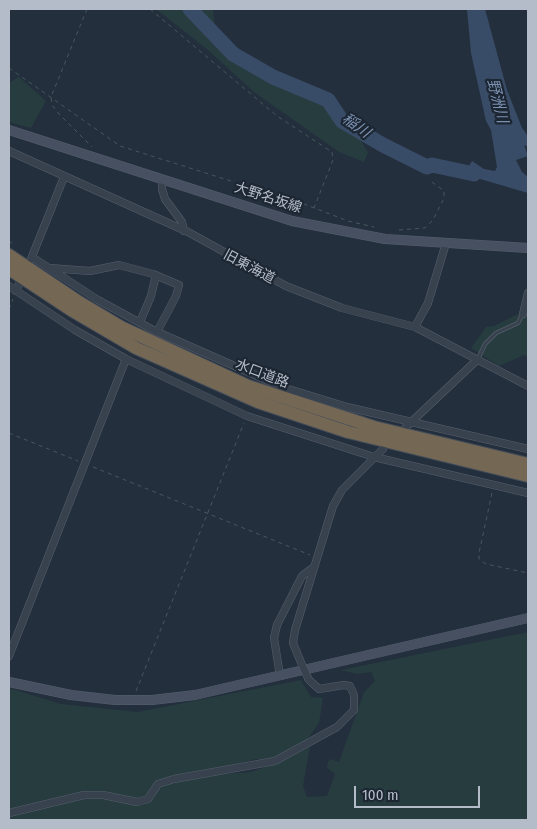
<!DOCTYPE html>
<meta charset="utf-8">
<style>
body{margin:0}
#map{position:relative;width:537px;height:829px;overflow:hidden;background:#242f3e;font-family:"Fira Sans Condensed",sans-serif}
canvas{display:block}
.frame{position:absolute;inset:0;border:10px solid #b4bcc9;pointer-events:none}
.scale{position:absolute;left:354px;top:786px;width:126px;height:22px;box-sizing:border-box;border:2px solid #b4bcc9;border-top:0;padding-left:6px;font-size:15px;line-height:18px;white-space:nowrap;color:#b4bcc9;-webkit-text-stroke:4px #1d2633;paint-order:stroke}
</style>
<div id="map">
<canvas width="537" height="829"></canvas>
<div class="frame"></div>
<div class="scale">100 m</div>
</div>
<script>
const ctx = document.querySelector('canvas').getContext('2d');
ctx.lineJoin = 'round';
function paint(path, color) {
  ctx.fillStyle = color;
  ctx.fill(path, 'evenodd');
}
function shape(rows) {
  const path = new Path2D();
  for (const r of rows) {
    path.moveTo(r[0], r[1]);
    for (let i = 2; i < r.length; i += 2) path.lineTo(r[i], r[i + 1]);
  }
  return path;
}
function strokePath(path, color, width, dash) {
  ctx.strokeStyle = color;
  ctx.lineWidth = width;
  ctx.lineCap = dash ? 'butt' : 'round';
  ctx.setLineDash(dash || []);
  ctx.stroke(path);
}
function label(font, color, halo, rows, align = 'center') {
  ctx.font = font + ' "Fira Sans Condensed","Noto Sans JP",sans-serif';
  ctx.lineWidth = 4.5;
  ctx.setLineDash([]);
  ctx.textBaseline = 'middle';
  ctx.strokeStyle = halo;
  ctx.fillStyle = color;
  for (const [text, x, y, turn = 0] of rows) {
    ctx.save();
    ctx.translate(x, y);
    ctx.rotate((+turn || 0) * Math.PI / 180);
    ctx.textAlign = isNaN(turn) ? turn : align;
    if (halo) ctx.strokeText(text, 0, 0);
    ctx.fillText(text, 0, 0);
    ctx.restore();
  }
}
const green = shape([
 [156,9,213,9,216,39,250,67,323,102,358,136,368,152,364,162,339,152,254,92,208,50],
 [19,77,46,101,31,128,9,122,9,83],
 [528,309,528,357,524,355,499,366,471,348,486,327,494,326],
 [528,632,528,820,9,820,9,688,61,704,138,712,301,680,311,697,323,698,319,723,304,744,269,761,256,759,231,766,210,775,250,772,266,767,310,747,303,786,307,797,327,796,335,774,327,768,328,762,330,759,339,762,364,692,375,681,371,672,357,674,341,670]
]);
const water = shape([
 [467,9,485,9,507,90,522,128,528,136,528,147,524,145,528,156,516,160,522,172,528,177,528,193,453,171,468,168,472,161,484,169,495,171,497,167,491,130,486,121,471,53]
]);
const river = shape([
 [190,9,233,54,273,77,328,100,342,121,383,145,427,167,432,165,474,174]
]);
const path = shape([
 [87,9,51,97,52,105,59,114,92,147],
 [150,9,277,116,332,152,333,160,314,208],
 [9,68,120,146,304,204,348,221,374,227],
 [399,230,425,228,433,220,444,198,444,191,432,182],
 [9,241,14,245],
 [9,309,13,299],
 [9,433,78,461],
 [93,467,310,555],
 [492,493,479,553,479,559,486,564,528,573],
 [136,691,244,423]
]);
const lane = shape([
 [478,359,485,344,496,333,518,323,522,315]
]);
const street = shape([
 [9,151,188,232,286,286,342,308,415,327,528,386],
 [162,179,162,189,165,199,182,222,184,231],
 [32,257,98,300,155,331,282,387,347,407,528,449],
 [31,259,64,177],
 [50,268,90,271,119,265,153,274,179,285,176,296,157,332],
 [9,286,75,330,126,359,247,416,374,457,528,493],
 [16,291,19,284],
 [523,314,528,293],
 [140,322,151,296,156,275],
 [415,327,428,303,446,243],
 [406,427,477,360],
 [9,656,126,359],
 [302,665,293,643,295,630,333,506,342,490,383,449],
 [280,676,274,638,277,625,302,576,314,567],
 [9,813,84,795,103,795,137,802,148,799,158,784,174,779,275,761,337,727,354,710,354,695,350,686,344,685,319,689,309,680]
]);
const secondary = shape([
 [9,130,292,221,385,239,528,248],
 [9,682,71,695,115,700,152,700,195,695,528,618]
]);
const highway = shape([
 [9,255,79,302,121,327,248,386,374,427,528,464],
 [9,269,71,310,136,348,258,402,348,432,528,476]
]);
const streetBridge = shape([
 [302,665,309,680]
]);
const streetNames = [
 ["大野名坂線",268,198,18],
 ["旧東海道",249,267,28],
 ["水口道路",262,374,21]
];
const waterNames = [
 ["野洲川",497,101,76],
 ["稲川",356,126,35]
];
paint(green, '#263c3f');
paint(water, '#394c67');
strokePath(river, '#394c67', 15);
strokePath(lane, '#565f6c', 4.5);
strokePath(street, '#565f6c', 8);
strokePath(secondary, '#565f6c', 10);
strokePath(highway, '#434c59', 14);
strokePath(path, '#44595c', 1, [4, 4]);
strokePath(lane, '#38414e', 3);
strokePath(street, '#38414e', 7);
strokePath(secondary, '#465061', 9);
strokePath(highway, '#746855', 12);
strokePath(streetBridge, '#565f6c', 8, []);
strokePath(streetBridge, '#38414e', 7);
label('14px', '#b4bcc9', '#1d2633', streetNames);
label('italic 15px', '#7c92b1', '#1d2633', waterNames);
</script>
